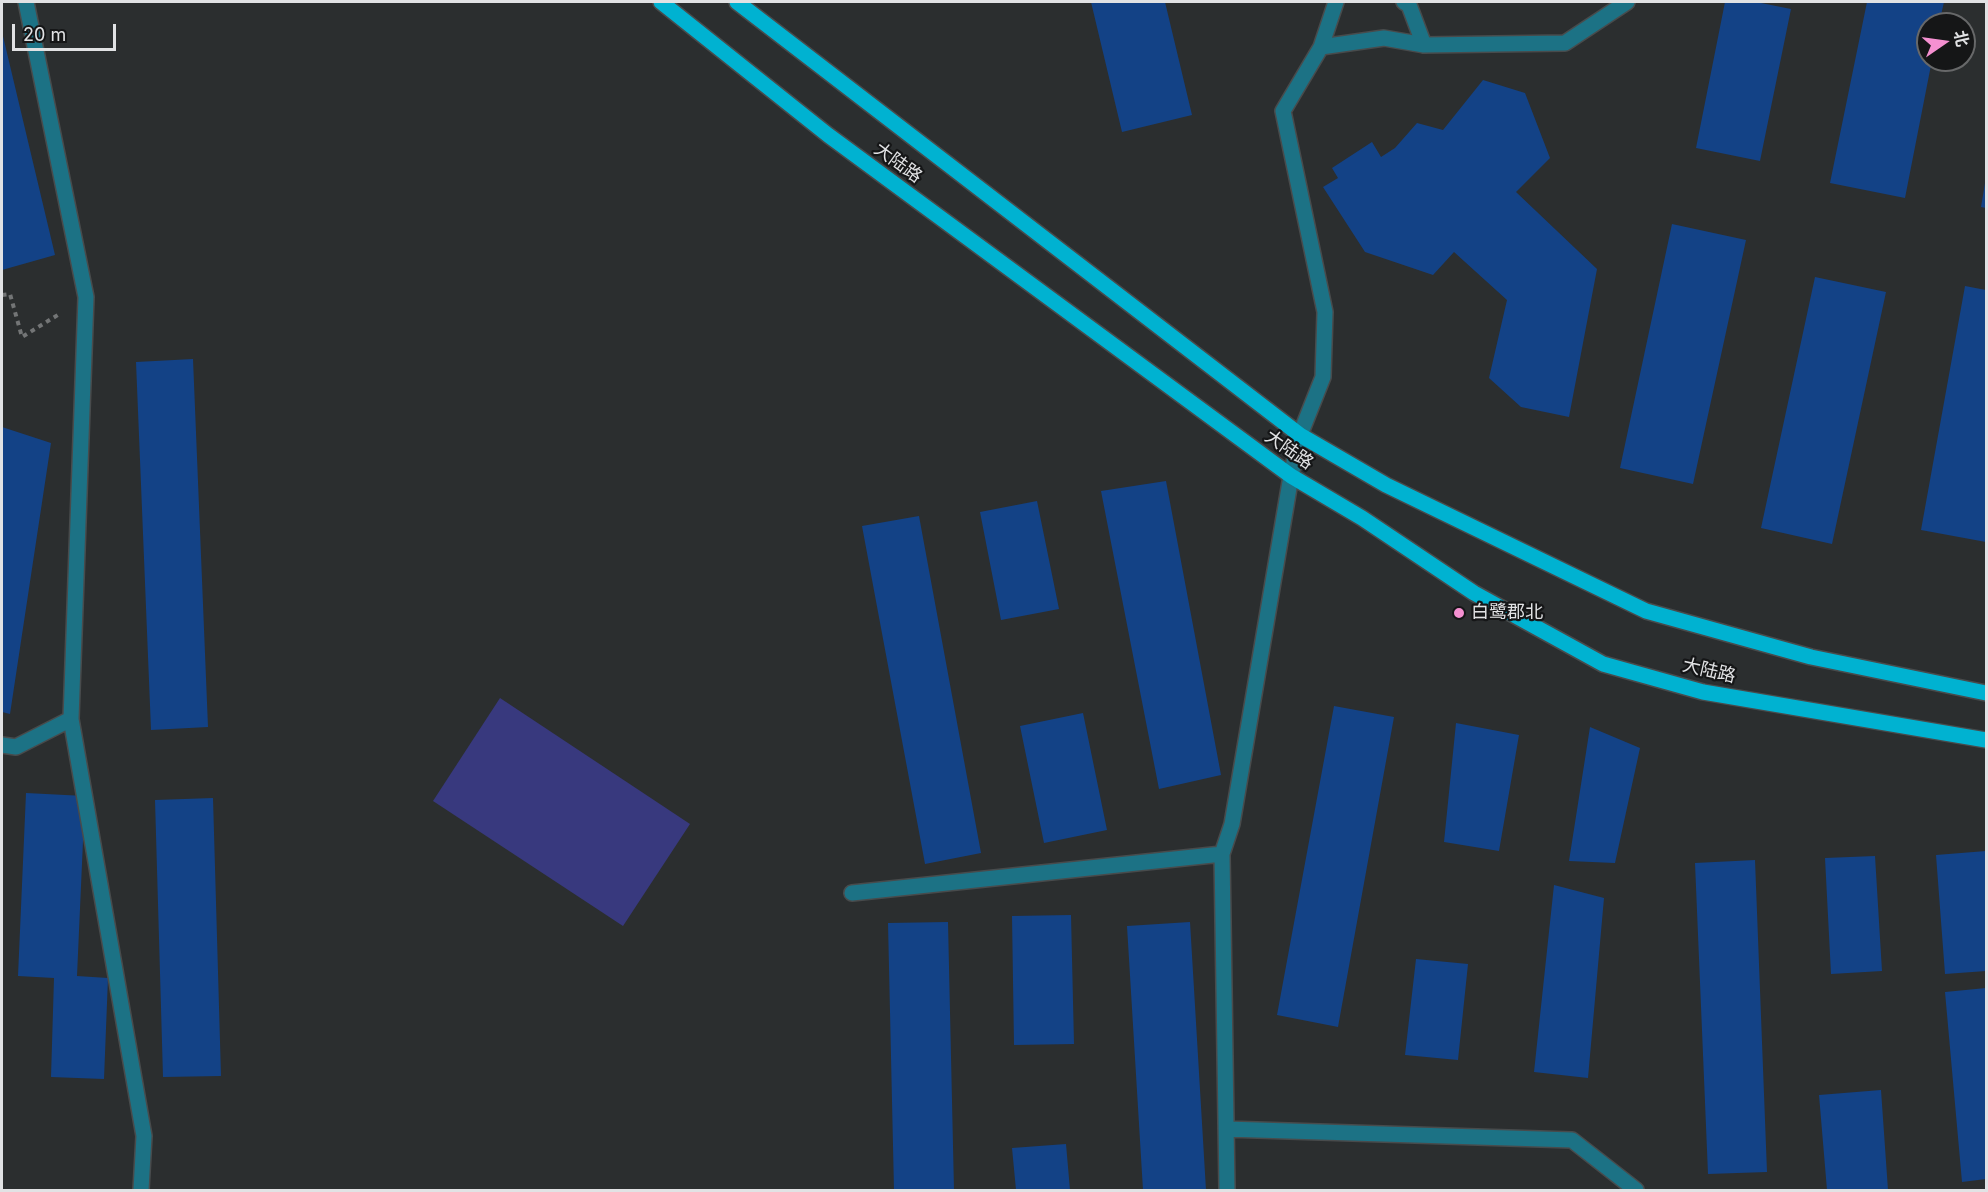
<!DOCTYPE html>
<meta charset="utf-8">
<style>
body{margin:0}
#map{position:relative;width:1988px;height:1192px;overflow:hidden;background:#2b2e2f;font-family:Inter,"Noto Sans SC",sans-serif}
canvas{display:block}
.frame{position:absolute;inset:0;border:3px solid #e1e2e4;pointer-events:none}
.north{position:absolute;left:1916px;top:12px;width:60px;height:60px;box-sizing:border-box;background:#151617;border:2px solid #676869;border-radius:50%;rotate:77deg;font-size:16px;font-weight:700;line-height:24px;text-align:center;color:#e1e2e4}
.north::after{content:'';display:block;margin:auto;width:21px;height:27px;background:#f590d1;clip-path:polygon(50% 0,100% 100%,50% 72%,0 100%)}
.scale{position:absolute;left:12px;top:24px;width:104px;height:27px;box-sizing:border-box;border:3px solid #e1e2e4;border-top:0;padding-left:8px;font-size:18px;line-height:21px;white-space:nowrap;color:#e1e2e4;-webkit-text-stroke:4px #151617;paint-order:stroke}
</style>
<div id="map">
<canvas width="1988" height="1192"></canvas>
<div class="frame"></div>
<div class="north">北</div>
<div class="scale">20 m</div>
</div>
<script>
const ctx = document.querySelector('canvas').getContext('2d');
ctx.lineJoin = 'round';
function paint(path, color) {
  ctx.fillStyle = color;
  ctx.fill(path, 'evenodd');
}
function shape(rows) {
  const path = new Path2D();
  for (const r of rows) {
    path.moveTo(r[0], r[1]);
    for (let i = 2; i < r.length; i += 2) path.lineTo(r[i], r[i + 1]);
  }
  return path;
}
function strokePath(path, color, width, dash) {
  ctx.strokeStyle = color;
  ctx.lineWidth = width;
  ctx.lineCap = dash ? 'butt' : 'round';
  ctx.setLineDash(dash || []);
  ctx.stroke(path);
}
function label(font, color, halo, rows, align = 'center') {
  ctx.font = font + ' Inter,"Noto Sans SC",sans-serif';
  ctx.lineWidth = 4.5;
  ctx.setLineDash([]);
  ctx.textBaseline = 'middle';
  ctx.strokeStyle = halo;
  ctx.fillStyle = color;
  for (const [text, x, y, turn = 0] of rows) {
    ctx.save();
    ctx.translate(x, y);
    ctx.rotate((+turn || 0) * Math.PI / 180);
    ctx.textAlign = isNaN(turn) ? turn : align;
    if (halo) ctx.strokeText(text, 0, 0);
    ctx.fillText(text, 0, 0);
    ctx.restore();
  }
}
const green = shape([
 [500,698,690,824,623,926,433,801]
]);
const building = shape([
 [1091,2,1165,2,1192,115,1122,132],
 [1725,2,1756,2,1791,9,1760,161,1696,148],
 [1867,2,1944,2,1939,24,1928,24,1928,60,1932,60,1905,198,1830,183],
 [2,32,55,255,2,270],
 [1483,80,1525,93,1550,158,1516,192,1597,269,1569,417,1521,407,1489,378,1507,300,1454,252,1433,275,1365,252,1323,187,1338,178,1332,168,1372,142,1381,157,1395,148,1417,123,1443,130],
 [1985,183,1986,183,1986,208,1981,207],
 [1672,224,1746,240,1693,484,1620,468],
 [1815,277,1886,292,1832,544,1761,528],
 [1965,286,1986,290,1986,542,1921,530],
 [193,359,208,727,151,730,136,362],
 [2,427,51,443,10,714,2,712],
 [1166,481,1221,775,1159,789,1101,491],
 [1037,501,1059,609,1001,620,980,512],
 [919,516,981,853,925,864,862,526],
 [1334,706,1394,717,1338,1027,1277,1015],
 [1083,713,1107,830,1044,843,1020,726],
 [1456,723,1519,735,1499,851,1444,842],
 [1590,727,1640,748,1615,863,1569,861],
 [26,793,85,796,77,976,108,978,104,1079,51,1077,54,978,18,976],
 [213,798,221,1076,163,1077,155,800],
 [1986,851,1986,971,1945,974,1936,855],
 [1875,856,1882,971,1831,974,1825,858],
 [1755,860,1767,1172,1708,1174,1695,863],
 [1554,885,1604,898,1588,1078,1534,1072],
 [1071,915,1074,1044,1014,1045,1012,916],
 [948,922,954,1190,894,1190,888,923],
 [1190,922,1206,1190,1143,1190,1127,926],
 [1416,959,1468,964,1458,1060,1405,1055],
 [1986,988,1986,1179,1962,1182,1945,992],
 [1881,1090,1888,1190,1827,1190,1819,1095],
 [1066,1144,1070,1190,1016,1190,1012,1148]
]);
const path = shape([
 [2,295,10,294,22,337,61,313]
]);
const minor = shape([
 [26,2,86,297,71,719,144,1136,141,1190],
 [1404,2,1409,5,1424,45],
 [1321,47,1384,38,1424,45,1565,43,1627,2],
 [2,745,16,747,71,719],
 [852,893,1222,854],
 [1226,1129,1572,1140,1636,1190],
 [1227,1190,1222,854,1232,824,1291,476,1300,435,1323,377,1325,312,1283,111,1321,47,1336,2]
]);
const major = shape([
 [661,2,828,135,1291,476,1362,518,1474,593,1603,664,1703,692,1986,740],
 [737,2,1300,435,1386,485,1646,611,1811,657,1986,693]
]);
const markers = [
 [1459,613,6,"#f590d1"]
];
const streetNames = [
 ["大陆路",898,163,36],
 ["大陆路",1289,450,35],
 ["大陆路",1709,671,13]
];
const poiNames = [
 ["白鹭郡北",1471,613]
];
paint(green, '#38397e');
paint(building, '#134286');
strokePath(minor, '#484b4c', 18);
strokePath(major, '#484b4c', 18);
strokePath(path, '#737576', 4, [4.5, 4.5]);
strokePath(minor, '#1c7285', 15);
strokePath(major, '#00b2d1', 15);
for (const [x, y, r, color] of markers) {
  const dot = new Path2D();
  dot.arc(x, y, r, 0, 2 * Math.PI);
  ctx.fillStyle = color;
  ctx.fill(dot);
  strokePath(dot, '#151617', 2);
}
label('18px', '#e1e2e4', '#151617', streetNames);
label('18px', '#e1e2e4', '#151617', poiNames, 'left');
</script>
